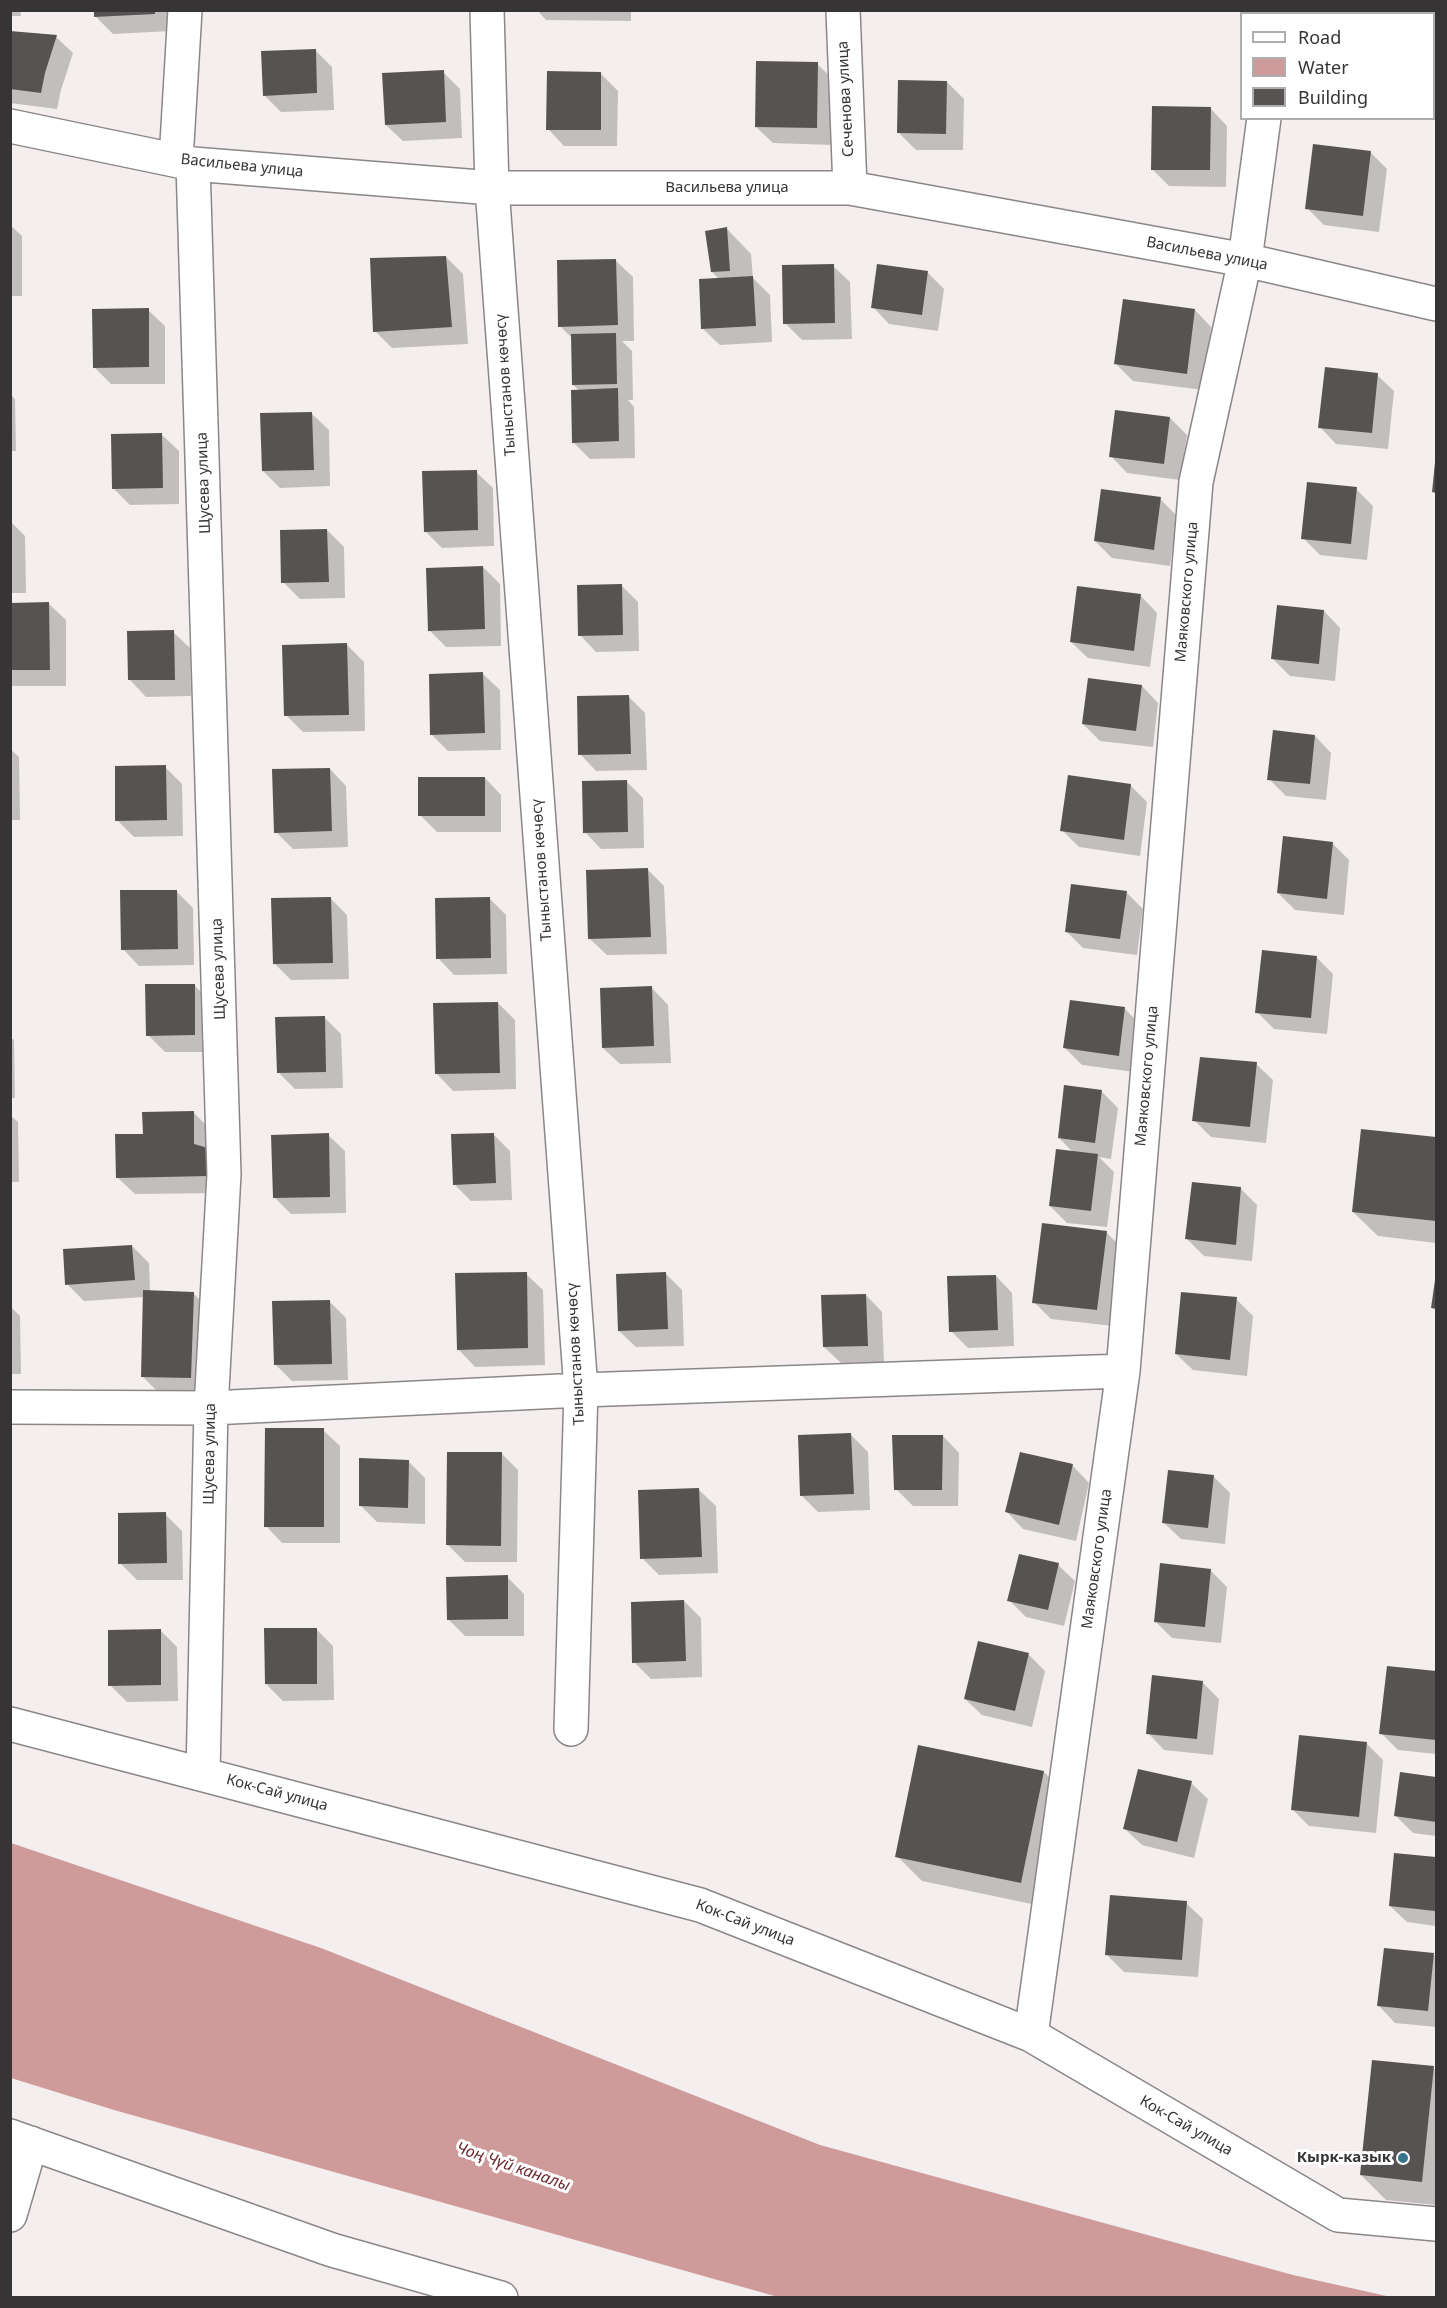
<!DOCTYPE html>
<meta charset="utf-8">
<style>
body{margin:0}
#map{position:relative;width:1447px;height:2308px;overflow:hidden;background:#f4eeee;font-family:"Noto Sans",sans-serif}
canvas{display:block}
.frame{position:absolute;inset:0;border:12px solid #363434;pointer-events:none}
.legend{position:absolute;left:1240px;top:12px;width:195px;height:108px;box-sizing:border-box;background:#fff;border:2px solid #afaeae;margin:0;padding:8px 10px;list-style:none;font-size:18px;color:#363434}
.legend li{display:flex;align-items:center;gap:12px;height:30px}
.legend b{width:30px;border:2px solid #afaeae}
</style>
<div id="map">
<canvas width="1447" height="2308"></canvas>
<div class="frame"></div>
<ul class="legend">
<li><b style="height:8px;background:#fff"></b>Road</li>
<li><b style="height:16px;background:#cf9a9a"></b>Water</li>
<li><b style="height:16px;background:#585353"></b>Building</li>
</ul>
</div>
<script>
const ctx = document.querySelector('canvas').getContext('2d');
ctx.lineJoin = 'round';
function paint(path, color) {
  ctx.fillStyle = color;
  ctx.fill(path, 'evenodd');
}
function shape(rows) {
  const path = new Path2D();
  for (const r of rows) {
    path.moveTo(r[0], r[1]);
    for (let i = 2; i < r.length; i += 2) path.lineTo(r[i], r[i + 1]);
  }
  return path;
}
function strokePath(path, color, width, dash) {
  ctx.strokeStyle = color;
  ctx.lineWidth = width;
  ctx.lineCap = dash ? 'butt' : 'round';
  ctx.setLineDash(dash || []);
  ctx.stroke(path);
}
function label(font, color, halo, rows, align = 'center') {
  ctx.font = font + ' "Noto Sans",sans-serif';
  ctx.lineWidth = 6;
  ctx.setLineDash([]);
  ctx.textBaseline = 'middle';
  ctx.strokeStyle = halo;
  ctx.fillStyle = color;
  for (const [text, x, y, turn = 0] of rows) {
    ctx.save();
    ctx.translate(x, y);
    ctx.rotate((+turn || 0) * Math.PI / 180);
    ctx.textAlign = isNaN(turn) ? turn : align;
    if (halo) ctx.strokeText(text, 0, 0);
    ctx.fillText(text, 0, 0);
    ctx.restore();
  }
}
const water = shape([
 [11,1843,321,1948,820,2145,1293,2275,1391,2297,778,2297,114,2110,11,2078]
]);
const shadow = shape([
 [10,10,20,10,21,16,10,16],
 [96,10,170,10,171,31,113,34,96,17],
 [537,10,631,10,631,21,546,20],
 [1323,10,1405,10,1405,14,1323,14],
 [10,32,56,37,73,53,61,90,57,109,10,103],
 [315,50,332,67,334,110,281,112,264,95],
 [817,64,834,80,833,145,773,143,756,127],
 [443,72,460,89,462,138,403,141,386,125],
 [601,74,618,91,617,146,564,146,548,129],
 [947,82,964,99,963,150,916,150,899,133],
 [1211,109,1227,126,1226,187,1169,186,1152,169],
 [1370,152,1387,169,1379,232,1324,225,1307,208],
 [10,225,22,236,22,296,10,296],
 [727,229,751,254,753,278,770,295,772,342,720,345,703,329,720,280,712,272],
 [446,257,463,274,468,344,392,348,375,331],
 [616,261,633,277,634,341,622,341,632,351,633,400,628,400,634,407,635,458,590,459,573,442,580,391,573,385,572,338,560,326],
 [833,266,850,282,852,339,802,340,785,323],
 [927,272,944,289,938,331,889,324,873,307],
 [148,310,165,326,165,384,111,384,94,367],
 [1195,310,1211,327,1203,390,1133,381,1116,364],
 [1377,375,1394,391,1388,449,1336,444,1320,427],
 [10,394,15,399,16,451,10,451],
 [312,414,329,430,330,486,280,488,263,471],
 [1170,418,1187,435,1180,480,1127,473,1111,456],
 [162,435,179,451,179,504,130,505,113,488],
 [476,472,493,488,494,546,442,548,425,531],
 [1356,489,1373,506,1367,560,1320,555,1303,538],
 [1160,499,1177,516,1170,566,1112,558,1095,541],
 [10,521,25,536,26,593,10,593],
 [327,530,344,547,345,598,300,599,283,582],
 [483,567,500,584,501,646,446,647,429,630],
 [621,585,638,602,639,651,596,652,580,635],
 [1141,596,1157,613,1150,667,1088,658,1071,642],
 [10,604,49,604,66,620,66,686,10,686],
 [1324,611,1340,628,1335,681,1290,676,1273,659],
 [173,632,190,648,191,696,146,697,130,680],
 [347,645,364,662,365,731,303,732,286,715],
 [483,674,500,690,501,750,448,751,431,734],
 [1142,686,1158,703,1153,747,1100,741,1083,724],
 [629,697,645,713,647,770,596,771,580,754],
 [1315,736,1331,753,1326,800,1286,796,1269,779],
 [10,749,19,757,20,820,10,820],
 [165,767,182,784,183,836,134,837,117,820],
 [330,769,346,786,348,847,293,849,276,832],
 [485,778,501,795,501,832,437,832,420,815],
 [626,781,643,798,644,848,601,849,585,832],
 [1130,785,1147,802,1140,856,1079,847,1062,830],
 [1332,843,1349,860,1344,915,1295,910,1278,893],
 [647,869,664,886,667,954,607,955,590,939],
 [176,891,193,908,194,965,139,966,123,949],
 [1126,892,1143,909,1137,955,1083,948,1066,931],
 [330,898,347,915,349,979,291,980,274,963],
 [489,898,506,915,507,974,454,975,438,958],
 [1316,957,1333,974,1327,1034,1274,1029,1257,1012],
 [194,985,211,1002,211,1052,165,1052,148,1035],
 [652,988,668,1005,671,1063,620,1064,603,1048],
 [1071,1002,1125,1009,1142,1026,1135,1072,1082,1065,1065,1048],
 [498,1003,515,1020,516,1089,453,1091,437,1074],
 [324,1017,341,1034,343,1088,295,1089,278,1072],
 [10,1037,14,1040,15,1098,10,1098],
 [1256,1064,1273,1080,1266,1143,1211,1137,1194,1120],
 [1101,1091,1118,1108,1111,1159,1099,1157,1114,1172,1107,1227,1067,1223,1050,1206,1074,1153,1059,1138],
 [193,1112,210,1129,225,1193,135,1194,118,1178,144,1136],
 [10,1115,18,1122,19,1182,10,1182],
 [1362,1130,1436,1138,1436,1243,1378,1236,1353,1212],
 [328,1135,345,1151,346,1213,291,1214,274,1197],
 [494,1135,510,1151,512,1200,471,1201,454,1184],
 [1241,1189,1257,1205,1252,1261,1204,1256,1187,1239],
 [1106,1232,1123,1249,1113,1326,1051,1319,1034,1302],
 [132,1246,149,1263,150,1292,193,1293,210,1310,208,1394,159,1393,142,1376,144,1297,84,1301,67,1284],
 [526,1274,543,1290,545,1365,475,1367,459,1350],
 [666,1274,682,1290,684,1346,636,1347,619,1331],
 [996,1276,1012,1293,1014,1346,968,1348,951,1331],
 [866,1295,882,1312,884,1362,841,1363,824,1347],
 [1236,1299,1253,1316,1247,1376,1193,1370,1176,1354],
 [330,1302,346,1318,348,1380,292,1381,275,1364],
 [10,1306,20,1316,21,1374,10,1374],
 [323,1430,340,1446,340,1543,282,1543,266,1526],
 [851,1435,868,1452,870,1510,818,1512,801,1495],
 [943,1436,959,1453,958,1506,913,1506,896,1489],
 [10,1452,12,1502,10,1502],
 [501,1453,518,1470,517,1562,465,1562,448,1545],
 [1021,1454,1073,1466,1089,1483,1076,1541,1023,1529,1007,1512],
 [408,1461,425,1478,425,1524,377,1522,360,1505],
 [1213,1476,1230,1493,1225,1544,1181,1539,1164,1523],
 [699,1490,716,1506,718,1573,659,1575,642,1558],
 [165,1514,182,1531,183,1580,137,1580,120,1563],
 [1058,1565,1075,1581,1064,1626,1026,1617,1009,1600],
 [1210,1570,1227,1587,1221,1643,1172,1638,1155,1621],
 [507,1577,524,1594,524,1636,465,1636,448,1619],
 [684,1601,701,1618,702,1677,651,1679,634,1662],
 [316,1629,333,1646,334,1700,283,1701,266,1684],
 [160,1630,177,1647,178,1701,127,1702,110,1685],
 [979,1643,1029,1655,1045,1671,1032,1727,982,1715,965,1699],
 [1388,1668,1436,1673,1436,1754,1398,1750,1381,1733],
 [1202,1682,1219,1699,1213,1755,1164,1750,1148,1733],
 [1366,1743,1383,1760,1376,1833,1309,1826,1292,1809],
 [1044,1772,1069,1797,1046,1907,922,1881,897,1856],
 [1401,1773,1436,1778,1436,1836,1413,1833,1396,1816],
 [1191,1783,1208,1799,1194,1858,1142,1845,1125,1829],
 [1396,1855,1436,1859,1436,1926,1407,1922,1390,1906],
 [1186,1903,1203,1919,1198,1977,1124,1972,1107,1955],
 [1434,1955,1436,1958,1436,2027,1395,2023,1379,2006],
 [1433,2068,1436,2071,1436,2205,1386,2200,1361,2175]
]);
const building = shape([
 [94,10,155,10,155,14,94,17],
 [1322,10,1387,10,1387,14,1321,14],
 [10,31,57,35,45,73,41,93,10,89],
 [316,49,317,93,263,96,261,51],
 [756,61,818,62,817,128,755,127],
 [444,70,446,122,385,125,382,73],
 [547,71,601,72,601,130,546,130],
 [898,80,947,81,946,134,897,133],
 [1152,106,1211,107,1210,170,1151,170],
 [1313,144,1371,151,1363,216,1305,209],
 [727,227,730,271,711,272,705,231],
 [446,256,452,327,373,332,370,258],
 [616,259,618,325,558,327,557,260],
 [834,264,835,323,783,324,782,265],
 [877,264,928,271,922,315,871,308],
 [753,276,756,326,701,329,699,279],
 [1123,299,1195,309,1187,374,1114,364],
 [149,308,149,367,93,368,92,309],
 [616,333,617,384,572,385,571,334],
 [1325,367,1378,373,1372,433,1318,428],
 [618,388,619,441,572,443,571,390],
 [1115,410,1170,417,1164,464,1109,457],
 [312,412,314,470,262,471,260,413],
 [162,433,163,488,112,489,111,434],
 [1435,462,1436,462,1436,493,1432,492],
 [477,470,478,530,424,532,422,471],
 [1307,482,1357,487,1351,544,1301,539],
 [1101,489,1161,497,1154,550,1094,541],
 [327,529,329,582,281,583,280,530],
 [483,566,485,629,428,631,426,568],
 [622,584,623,635,578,636,577,585],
 [1077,586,1141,594,1134,651,1070,642],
 [49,602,50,670,10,670,10,603],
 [1277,605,1324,610,1319,664,1271,659],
 [174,630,175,680,128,680,127,631],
 [347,643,349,715,284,716,282,645],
 [483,672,485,733,430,735,429,674],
 [1088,678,1142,685,1136,731,1082,724],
 [629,695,631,754,578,755,577,696],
 [1273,730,1315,735,1310,784,1267,780],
 [166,765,167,820,115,821,115,766],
 [330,768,332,831,274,833,272,769],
 [1068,775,1131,784,1124,840,1060,831],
 [418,777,485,777,485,816,418,816],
 [627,780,628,832,583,833,582,781],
 [1283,836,1333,842,1327,899,1277,893],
 [648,868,651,937,588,939,586,870],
 [1071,884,1127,891,1120,939,1065,932],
 [120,890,177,890,178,949,121,950],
 [331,897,333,963,273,964,271,898],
 [490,897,491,958,436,959,435,898],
 [1262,950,1317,956,1311,1018,1255,1013],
 [145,984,195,984,195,1035,146,1036],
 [652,986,654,1046,602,1048,600,988],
 [1070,1000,1125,1007,1119,1056,1063,1048],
 [498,1002,500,1073,435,1074,433,1003],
 [325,1016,326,1072,277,1073,275,1017],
 [1200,1057,1257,1062,1250,1127,1192,1121],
 [1064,1085,1102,1090,1095,1143,1058,1138],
 [194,1111,194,1144,208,1148,209,1176,116,1178,115,1134,143,1134,142,1112],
 [1361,1129,1436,1137,1436,1221,1352,1212],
 [329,1133,330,1197,273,1198,271,1135],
 [494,1133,496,1183,453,1185,451,1134],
 [1056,1149,1098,1154,1091,1211,1049,1206],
 [1192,1182,1241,1187,1236,1245,1185,1239],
 [1042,1223,1107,1231,1097,1310,1032,1303],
 [132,1245,135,1280,65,1285,63,1249],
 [527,1272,528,1348,457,1350,455,1273],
 [666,1272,668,1329,618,1331,616,1274],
 [996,1275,998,1330,949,1332,947,1276],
 [1435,1280,1436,1280,1436,1309,1431,1308],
 [143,1290,194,1292,191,1378,141,1377],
 [1181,1292,1237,1297,1230,1360,1175,1354],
 [866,1294,868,1346,823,1347,821,1295],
 [330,1300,332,1364,274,1365,272,1301],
 [265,1428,324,1428,324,1527,264,1527],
 [851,1433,854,1494,800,1496,798,1435],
 [892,1435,943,1435,942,1490,894,1490],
 [447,1452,502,1452,501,1546,446,1545],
 [1020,1452,1073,1464,1059,1525,1005,1512],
 [359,1458,409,1460,408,1508,359,1506],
 [1168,1470,1214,1475,1208,1528,1162,1523],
 [699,1488,702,1557,640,1559,638,1490],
 [166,1512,167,1563,118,1564,118,1513],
 [1019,1554,1059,1563,1048,1610,1007,1601],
 [1160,1563,1211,1569,1205,1627,1154,1622],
 [508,1575,508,1619,447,1620,446,1577],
 [684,1600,686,1661,632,1663,631,1602],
 [264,1628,317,1628,317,1684,265,1684],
 [161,1629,161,1685,108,1686,108,1630],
 [978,1641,1029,1653,1015,1711,964,1699],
 [1387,1666,1436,1671,1436,1740,1379,1734],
 [1152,1675,1203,1681,1197,1739,1146,1734],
 [1299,1735,1367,1742,1359,1817,1291,1810],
 [918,1745,1044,1771,1021,1883,895,1857],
 [1138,1769,1192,1781,1177,1842,1123,1829],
 [1400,1772,1436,1777,1436,1822,1394,1816],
 [1394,1853,1436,1857,1435,1911,1389,1906],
 [1110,1895,1187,1901,1182,1960,1105,1955],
 [1384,1948,1434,1953,1428,2011,1377,2006],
 [1372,2060,1434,2066,1422,2182,1360,2175]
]);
const street = shape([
 [487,10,492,188,581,1390,571,1729],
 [843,10,850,188],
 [1278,14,1278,10],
 [10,126,193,164,492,188,850,188,1245,260,1436,304],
 [176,160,185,10],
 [193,164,224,1174,211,1408,203,1774],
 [10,1407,211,1408,581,1390,1123,1371],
 [10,1724,700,1905,1031,2035,1338,2215,1436,2224],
 [1031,2035,1123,1371,1196,482,1245,260,1264,118],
 [10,2136,332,2250,501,2298],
 [10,2215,31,2143]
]);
const markers = [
 [1403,2158,6,"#39738c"]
];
const streetNames = [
 ["Сеченова улица",846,99,-93],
 ["Васильева улица",242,166,6],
 ["Васильева улица",727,188],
 ["Васильева улица",1207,254,11],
 ["Тыныстанов көчөсү",506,385,-94],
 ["Щусева улица",204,483,-92],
 ["Маяковского улица",1187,592,-85],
 ["Тыныстанов көчөсү",542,870,-94],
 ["Щусева улица",219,969,-92],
 ["Маяковского улица",1147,1076,-85],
 ["Тыныстанов көчөсү",576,1354,-93],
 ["Щусева улица",210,1454,-89],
 ["Маяковского улица",1097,1559,-82],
 ["Кок-Сай улица",277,1793,15],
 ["Кок-Сай улица",745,1923,21],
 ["Кок-Сай улица",1186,2126,30]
];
const poiNames = [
 ["Кырк-казык",1391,2158]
];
const waterNames = [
 ["Чоң Чүй каналы",513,2167,19]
];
paint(water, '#cf9a9a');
paint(shadow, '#0003');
paint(building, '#585353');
strokePath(street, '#8c8787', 36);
strokePath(street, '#fff', 33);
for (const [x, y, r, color] of markers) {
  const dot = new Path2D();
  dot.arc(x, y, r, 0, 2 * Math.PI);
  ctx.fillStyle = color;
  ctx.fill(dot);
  strokePath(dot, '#fff', 2);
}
label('15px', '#363434', '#fff', streetNames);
label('bold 15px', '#363434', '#fff', poiNames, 'right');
label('italic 16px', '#6d2b30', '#fff', waterNames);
</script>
